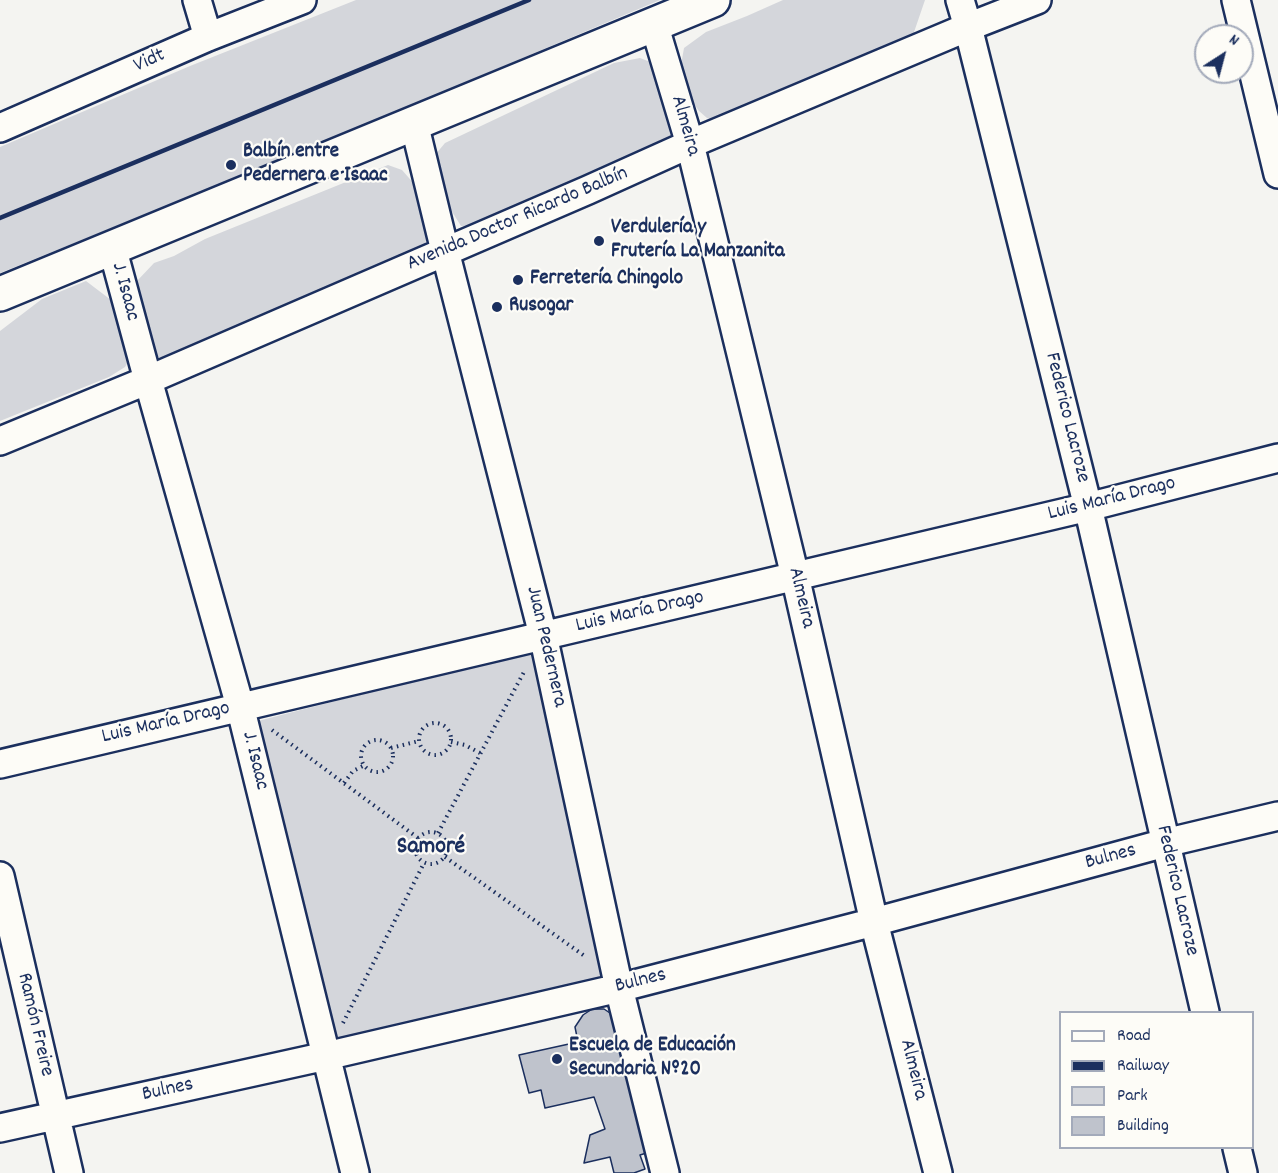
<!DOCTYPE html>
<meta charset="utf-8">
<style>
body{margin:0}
#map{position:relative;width:1278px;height:1173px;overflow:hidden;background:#f4f4f1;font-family:Dekko,sans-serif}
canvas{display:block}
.legend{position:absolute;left:1059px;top:1011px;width:195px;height:138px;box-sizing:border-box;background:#fdfcf7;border:2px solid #a3aaba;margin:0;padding:8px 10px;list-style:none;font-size:18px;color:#1b2f5e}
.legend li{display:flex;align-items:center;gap:12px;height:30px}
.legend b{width:30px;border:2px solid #a3aaba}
.north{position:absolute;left:1194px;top:24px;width:60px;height:60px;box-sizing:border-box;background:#fdfcf7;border:2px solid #a3aaba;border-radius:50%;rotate:36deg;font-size:16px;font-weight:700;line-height:24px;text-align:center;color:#1b2f5e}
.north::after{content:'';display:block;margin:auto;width:21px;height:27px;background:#1b2f5e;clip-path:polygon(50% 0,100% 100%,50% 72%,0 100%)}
</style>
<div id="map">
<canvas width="1278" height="1173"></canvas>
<ul class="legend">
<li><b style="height:8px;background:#fdfcf7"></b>Road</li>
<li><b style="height:8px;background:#1b2f5e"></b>Railway</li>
<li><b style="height:16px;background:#d4d6db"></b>Park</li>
<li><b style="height:16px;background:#bfc3cc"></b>Building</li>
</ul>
<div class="north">N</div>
</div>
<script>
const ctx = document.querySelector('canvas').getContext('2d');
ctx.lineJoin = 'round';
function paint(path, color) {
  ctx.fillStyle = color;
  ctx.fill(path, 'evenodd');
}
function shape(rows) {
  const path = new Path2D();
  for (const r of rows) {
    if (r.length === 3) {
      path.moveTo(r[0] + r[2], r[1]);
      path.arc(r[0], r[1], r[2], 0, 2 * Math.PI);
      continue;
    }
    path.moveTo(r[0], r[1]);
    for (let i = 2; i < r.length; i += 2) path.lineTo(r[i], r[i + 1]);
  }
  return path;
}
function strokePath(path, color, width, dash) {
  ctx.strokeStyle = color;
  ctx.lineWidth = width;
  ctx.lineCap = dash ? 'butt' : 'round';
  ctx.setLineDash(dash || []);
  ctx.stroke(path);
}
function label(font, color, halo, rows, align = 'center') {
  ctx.font = font + ' Dekko,sans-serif';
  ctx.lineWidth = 4.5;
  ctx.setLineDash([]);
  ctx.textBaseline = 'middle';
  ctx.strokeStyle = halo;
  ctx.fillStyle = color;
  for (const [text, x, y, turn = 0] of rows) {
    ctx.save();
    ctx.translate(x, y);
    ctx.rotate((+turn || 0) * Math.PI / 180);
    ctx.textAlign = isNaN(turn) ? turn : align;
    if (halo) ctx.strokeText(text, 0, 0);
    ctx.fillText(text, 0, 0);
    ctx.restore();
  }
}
const green = shape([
 [356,0,660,0,307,149,0,273,0,147,190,66],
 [783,0,925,0,912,38,728,124,707,118,699,111,689,97,679,76,684,48,706,32,747,16],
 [640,58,658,65,676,133,662,146,489,225,461,226,441,194,435,155,445,143,614,63],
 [388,165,402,170,416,186,431,231,423,247,285,306,241,335,184,359,156,357,134,307,137,281,154,263,174,256,205,239],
 [86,281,111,300,118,310,131,357,125,367,109,377,0,421,0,331,42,299],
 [533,650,603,978,338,1040,258,721]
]);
const building = shape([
 [592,1009,604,1009,613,1015,653,1151,640,1155,645,1169,634,1173,614,1173,610,1157,584,1163,590,1135,605,1129,594,1097,545,1108,541,1090,529,1093,519,1055,578,1042,575,1027,583,1015,592,1009]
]);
const path = shape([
 [435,739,16],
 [272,730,418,838],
 [377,756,16],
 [451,742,465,745,480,753],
 [391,748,419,741],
 [344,783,353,771,363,766],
 [431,848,16],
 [438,833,525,670],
 [445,857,586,957],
 [343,1023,424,863]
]);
const minor = shape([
 [197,0,208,37],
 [960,0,968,27,1088,507,1205,1012],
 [1236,0,1278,174],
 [654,24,690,144,795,576,874,922,938,1173],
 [414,123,445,251,543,635,619,988,665,1173],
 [0,128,208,37,302,0],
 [112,247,148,380,240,706,355,1173],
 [0,441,148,380,588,190,690,144,968,27,1037,0],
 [0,764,1088,507,1278,458],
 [0,876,69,1173],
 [0,1128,326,1056,619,988,874,922,1165,843,1278,816],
 [1237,1148,1243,1173]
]);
const primary = shape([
 [0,294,713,0]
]);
const rail = shape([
 [0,218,529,0]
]);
const markers = [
 [231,165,6,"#1b2f5e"],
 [599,241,6,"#1b2f5e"],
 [518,280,6,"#1b2f5e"],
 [497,307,6,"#1b2f5e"],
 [557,1059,6,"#1b2f5e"]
];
const streetNames = [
 ["Vidt",150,62,-24],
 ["Almeira",684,126,74],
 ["Avenida Doctor Ricardo Balbín",518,220,-23],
 ["J. Isaac",124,292,75],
 ["Federico Lacroze",1066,418,76],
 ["Luis María Drago",1112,500,-14],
 ["Almeira",800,598,77],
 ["Luis María Drago",640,613,-13],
 ["Juan Pedernera",545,647,77],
 ["Luis María Drago",166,724,-13],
 ["J. Isaac",254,761,76],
 ["Bulnes",1111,858,-15],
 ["Federico Lacroze",1176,891,77],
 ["Bulnes",641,982,-14],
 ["Ramón Freire",34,1025,77],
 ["Almeira",912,1070,76],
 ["Bulnes",168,1091,-12]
];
const poiNames = [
 ["Balbín entre",243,153],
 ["Pedernera e Isaac",243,177],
 ["Verdulería y",611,229],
 ["Frutería La Manzanita",611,253],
 ["Ferretería Chingolo",530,280],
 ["Rusogar",509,307],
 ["Escuela de Educación",569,1047],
 ["Secundaria Nº20",569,1071]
];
const quarterNames = [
 ["Samoré",431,849]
];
paint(green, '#d4d6db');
paint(building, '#bfc3cc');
strokePath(building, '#1b2f5e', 1.5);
strokePath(minor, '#1b2f5e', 32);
strokePath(primary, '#1b2f5e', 38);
strokePath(path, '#1b2f5e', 4, [1.5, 4.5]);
strokePath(minor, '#fdfcf7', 27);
strokePath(primary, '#fdfcf7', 33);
strokePath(rail, '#1b2f5e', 4.5);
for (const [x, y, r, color] of markers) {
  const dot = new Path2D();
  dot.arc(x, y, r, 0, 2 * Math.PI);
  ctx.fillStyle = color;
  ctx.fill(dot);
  strokePath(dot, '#fdfcf7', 2);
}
label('21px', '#1b2f5e', '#fdfcf7', streetNames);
label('bold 21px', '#1b2f5e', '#fdfcf7', poiNames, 'left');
label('bold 24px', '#1b2f5e', '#fdfcf7', quarterNames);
</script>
